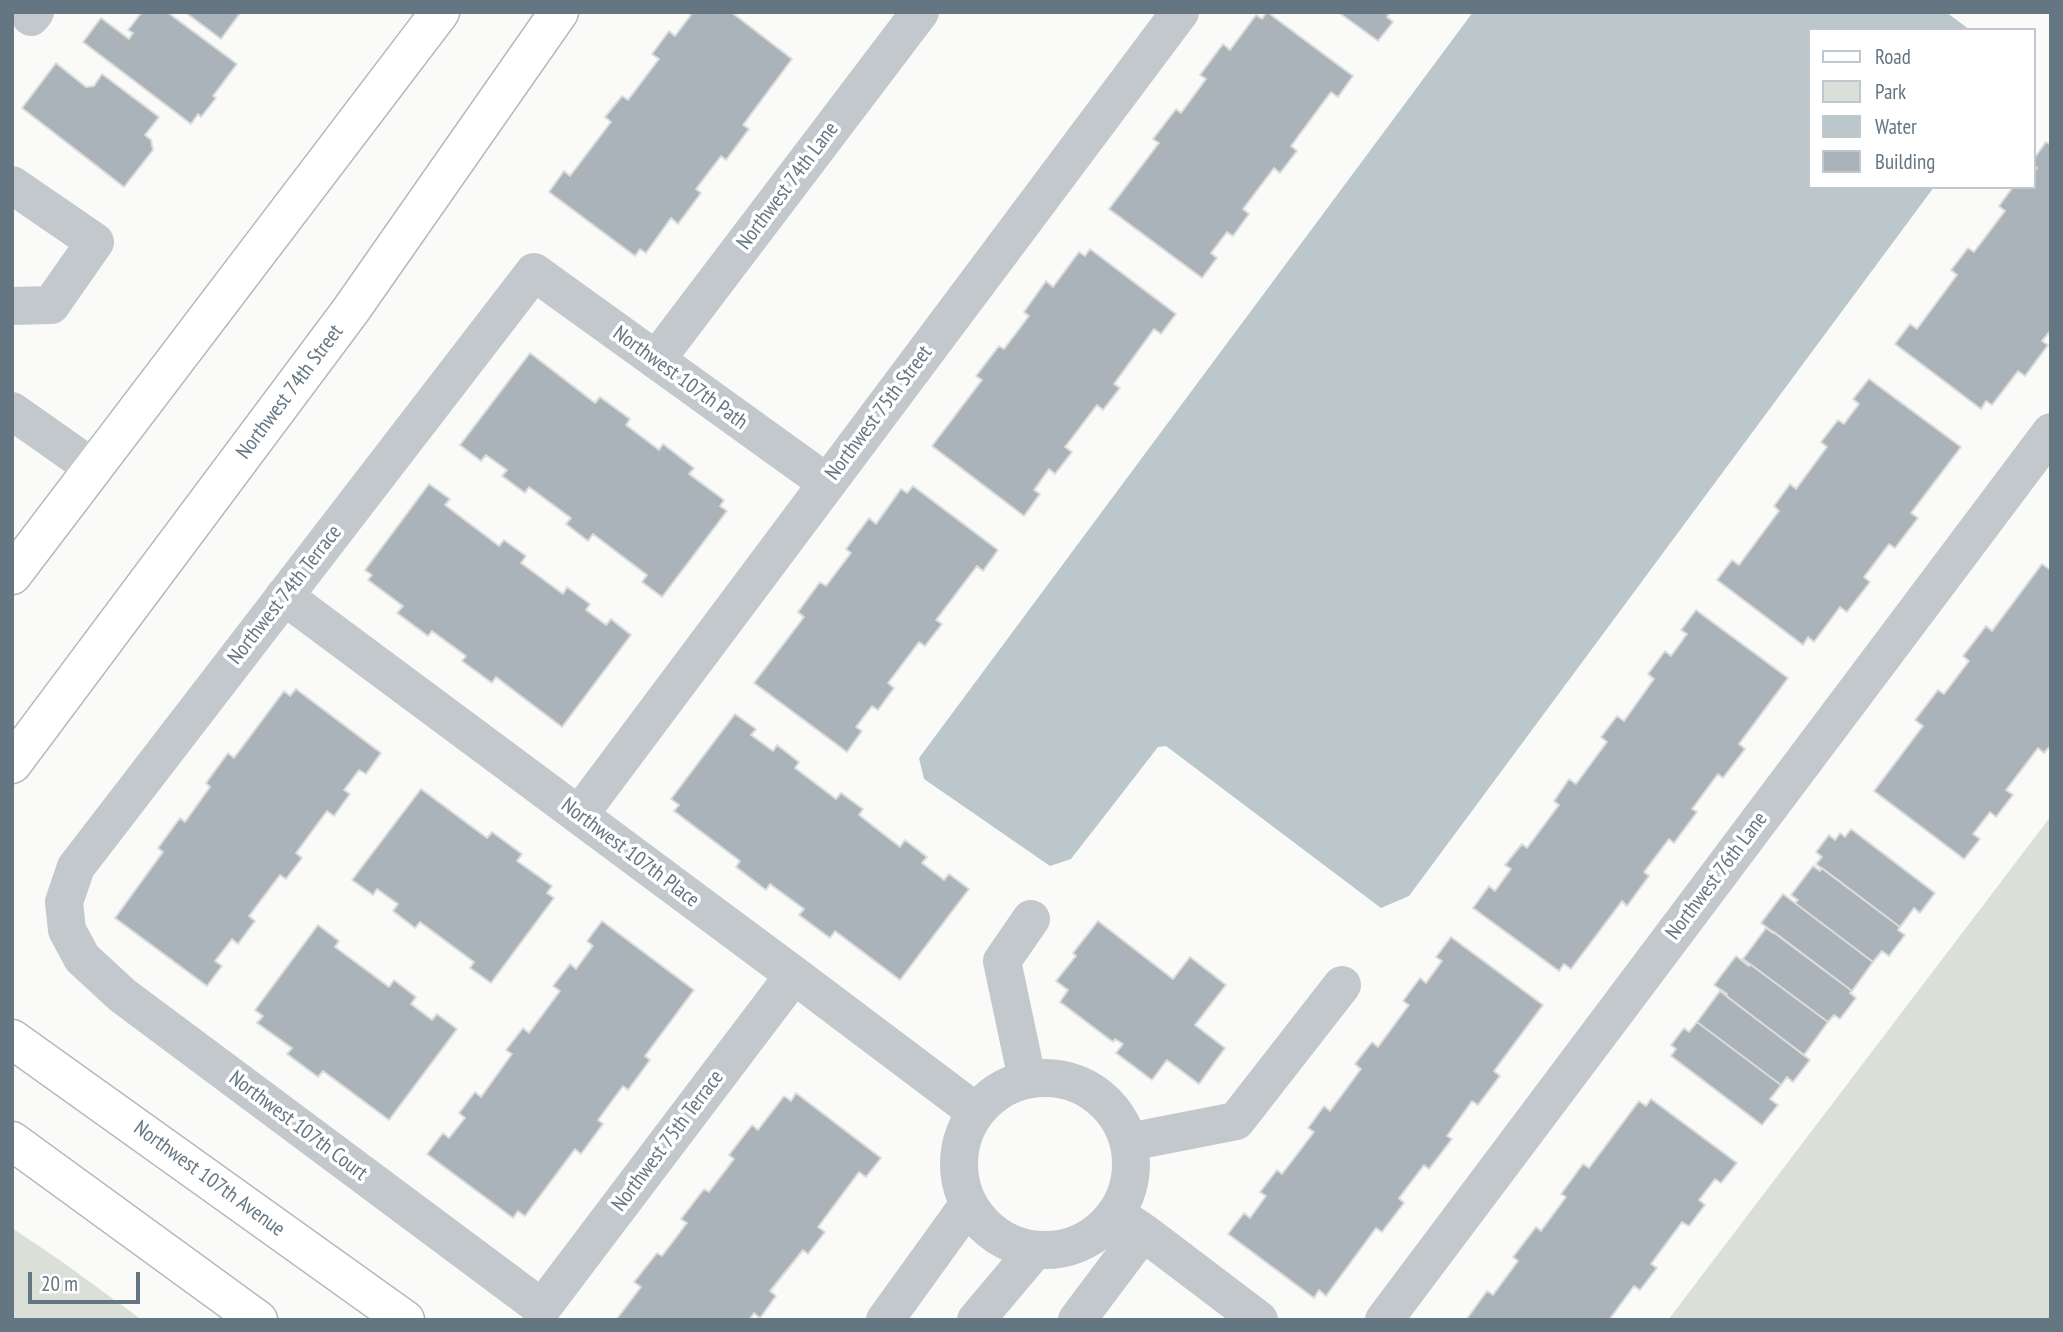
<!DOCTYPE html>
<style>
body{margin:0}
#map{position:relative;width:2063px;height:1332px;overflow:hidden;background:#fafaf8;font-family:"PT Sans Narrow",sans-serif}
canvas{display:block}
.frame{position:absolute;inset:0;border:14px solid #657683;pointer-events:none}
.legend{position:absolute;left:1808px;top:28px;width:228px;height:161px;box-sizing:border-box;background:#fff;border:2px solid #c1c8cd;margin:0;padding:9px 12px;list-style:none;font-size:21px;color:#657683}
.legend li{display:flex;align-items:center;gap:14px;height:35px}
.legend b{width:35px;border:2px solid #c1c8cd}
.scale{position:absolute;left:28px;top:1272px;width:112px;height:32px;box-sizing:border-box;border:4px solid #657683;border-top:0;padding-left:9px;font-size:21px;line-height:24px;white-space:nowrap;color:#657683;-webkit-text-stroke:5px #fff;paint-order:stroke}
</style>
<div id="map">
<canvas width="2063" height="1332"></canvas>
<div class="frame"></div>
<ul class="legend">
<li><b style="height:9px;background:#fff"></b>Road</li>
<li><b style="height:19px;background:#dadfd7"></b>Park</li>
<li><b style="height:19px;background:#bbc7cb"></b>Water</li>
<li><b style="height:19px;background:#aab3b9"></b>Building</li>
</ul>
<div class="scale">20 m</div>
</div>
<script>
const ctx = document.querySelector('canvas').getContext('2d');
ctx.lineJoin = 'round';
function paint(path, color) {
  ctx.fillStyle = color;
  ctx.fill(path, 'evenodd');
}
function shape(rows) {
  const path = new Path2D();
  for (const r of rows) {
    if (r.length === 3) {
      path.moveTo(r[0] + r[2], r[1]);
      path.arc(r[0], r[1], r[2], 0, 2 * Math.PI);
      continue;
    }
    path.moveTo(r[0], r[1]);
    for (let i = 2; i < r.length; i += 2) path.lineTo(r[i], r[i + 1]);
  }
  return path;
}
function strokePath(path, color, width, dash) {
  ctx.strokeStyle = color;
  ctx.lineWidth = width;
  ctx.lineCap = dash ? 'butt' : 'round';
  ctx.setLineDash(dash || []);
  ctx.stroke(path);
}
function label(font, color, halo, rows, align = 'center') {
  ctx.font = font + ' "PT Sans Narrow",sans-serif';
  ctx.lineWidth = 7;
  ctx.setLineDash([]);
  ctx.textBaseline = 'middle';
  ctx.strokeStyle = halo;
  ctx.fillStyle = color;
  for (const [text, x, y, turn = 0] of rows) {
    ctx.save();
    ctx.translate(x, y);
    ctx.rotate((+turn || 0) * Math.PI / 180);
    ctx.textAlign = isNaN(turn) ? turn : align;
    if (halo) ctx.strokeText(text, 0, 0);
    ctx.fillText(text, 0, 0);
    ctx.restore();
  }
}
const green = shape([
 [2051,816,2051,1320,1668,1320],
 [12,1228,61,1261,142,1320,12,1320]
]);
const water = shape([
 [1473,12,1946,12,1970,30,1809,30,1809,187,1934,187,1409,896,1381,908,1166,746,1158,747,1071,859,1050,866,924,779,919,758]
]);
const building = shape([
 [142,12,167,12,237,64,213,96,216,98,201,117,198,114,191,124,83,42,101,18,129,39,133,33,128,30,142,12],
 [185,12,241,12,221,39,185,12],
 [687,12,731,12,792,59,743,125,749,129,726,160,721,156,696,189,701,193,678,224,671,218,646,253,640,249,635,256,549,192,564,171,570,176,611,122,605,117,622,96,628,100,659,59,652,54,669,31,675,36,691,15,687,12],
 [1267,12,1353,76,1338,97,1331,92,1291,146,1297,151,1280,173,1274,168,1243,209,1249,214,1233,236,1227,232,1211,253,1217,258,1202,278,1109,209,1159,143,1153,139,1176,109,1181,113,1206,79,1200,75,1223,44,1230,50,1256,15,1262,19,1267,12],
 [1338,12,1390,12,1387,17,1393,22,1378,41,1338,12],
 [56,63,86,87,94,86,102,74,159,117,145,135,151,140,153,150,124,187,22,108,56,63],
 [2046,142,2051,145,2051,330,2042,341,2048,345,2025,376,2018,371,1992,405,1986,401,1981,409,1895,344,1910,324,1917,329,1957,275,1951,270,1968,248,1974,252,2005,211,1999,206,2013,187,2033,187,2033,173,2037,168,2033,165,2033,160,2046,142],
 [1090,249,1176,314,1161,334,1154,329,1114,384,1120,388,1103,410,1097,405,1065,447,1072,452,1055,474,1049,469,1034,490,1040,494,1024,516,932,446,982,380,976,376,999,346,1004,349,1029,316,1024,312,1046,281,1053,287,1079,252,1085,256,1090,249],
 [530,353,595,403,600,397,630,419,626,425,659,450,663,444,694,468,689,474,724,500,720,506,727,511,662,597,642,582,647,575,593,534,588,541,566,524,571,518,529,487,525,493,502,476,507,470,486,455,481,461,460,445,530,353],
 [1869,379,1961,447,1911,513,1918,518,1895,548,1889,544,1864,577,1870,582,1847,612,1840,607,1814,642,1808,637,1803,645,1717,580,1732,560,1739,565,1779,511,1774,506,1790,484,1796,489,1827,447,1821,442,1838,420,1844,424,1859,404,1853,399,1869,379],
 [429,484,450,499,445,505,499,546,504,540,526,556,521,563,563,594,567,587,590,604,586,610,606,625,611,619,631,635,562,727,496,677,492,683,462,661,466,656,432,631,428,636,397,613,403,606,368,580,372,575,365,570,429,484],
 [913,486,998,550,983,571,977,566,936,620,942,624,925,646,919,642,888,683,894,688,878,710,872,706,856,727,862,731,847,752,754,683,804,617,798,612,820,582,826,586,851,553,846,549,869,518,876,524,901,489,907,493,913,486],
 [2042,564,2049,569,2051,566,2051,745,2044,753,2038,748,2006,790,2013,795,1996,817,1990,812,1973,834,1980,839,1964,859,1874,791,1923,726,1915,720,1938,690,1944,694,1969,661,1963,656,1986,626,1992,631,2042,564],
 [1696,610,1788,678,1739,744,1745,749,1723,778,1718,774,1692,809,1697,812,1674,843,1669,839,1644,872,1649,876,1627,906,1622,901,1571,969,1564,964,1559,971,1473,908,1489,886,1495,891,1511,869,1505,865,1522,844,1527,848,1559,805,1554,801,1569,779,1576,784,1607,742,1601,737,1617,716,1624,721,1654,679,1648,674,1665,651,1671,656,1687,634,1681,630,1696,610],
 [296,689,381,753,366,774,359,770,344,790,350,794,334,816,327,811,296,853,302,858,286,879,280,875,249,916,255,921,238,944,232,939,215,961,222,966,207,986,115,918,163,852,158,848,180,818,185,822,210,787,206,783,228,753,234,758,284,691,290,696,296,689],
 [735,714,756,729,751,735,773,751,777,745,799,762,795,768,836,799,841,793,863,809,859,815,900,847,905,840,927,857,922,863,944,880,949,874,969,889,900,980,835,931,830,938,799,915,804,909,770,884,766,890,736,867,740,861,674,811,679,805,671,799,735,714],
 [421,789,487,838,492,832,522,854,517,861,552,886,547,893,554,898,491,983,470,968,474,962,420,922,415,928,393,911,398,904,377,889,373,895,352,880,421,789],
 [1851,829,1935,893,1920,913,1914,908,1900,927,1816,864,1822,857,1816,852,1829,835,1835,840,1840,833,1845,837,1851,829],
 [1813,866,1820,871,1822,868,1900,927,1898,930,1905,935,1889,956,1882,951,1873,962,1795,903,1798,900,1791,895,1813,866],
 [1783,894,1873,962,1852,991,1761,923,1783,894],
 [602,921,694,990,645,1056,650,1060,628,1090,623,1086,598,1120,603,1124,581,1154,575,1149,525,1216,518,1211,513,1218,427,1154,443,1133,449,1138,465,1118,459,1113,475,1092,481,1097,512,1054,506,1050,523,1028,529,1033,560,991,553,986,570,964,576,969,593,946,587,941,602,921],
 [1098,921,1173,979,1190,957,1226,985,1195,1025,1225,1048,1199,1084,1167,1060,1152,1080,1116,1053,1123,1044,1115,1039,1113,1042,1060,1002,1068,990,1056,981,1076,956,1073,953,1098,921],
 [318,925,339,941,335,947,389,987,394,980,416,997,411,1004,432,1020,437,1014,457,1029,389,1120,323,1071,318,1077,287,1054,292,1048,257,1023,263,1016,255,1010,318,925],
 [1766,928,1773,933,1774,932,1852,991,1850,993,1856,998,1840,1019,1834,1015,1828,1022,1743,959,1766,928],
 [1451,937,1543,1005,1494,1071,1500,1076,1478,1105,1472,1101,1447,1136,1452,1139,1429,1169,1424,1165,1399,1198,1404,1203,1382,1232,1376,1228,1326,1296,1319,1290,1314,1298,1228,1234,1244,1213,1250,1218,1266,1196,1260,1192,1277,1170,1282,1174,1314,1132,1308,1128,1324,1106,1330,1111,1361,1069,1355,1064,1372,1042,1378,1047,1409,1005,1403,1001,1420,978,1426,983,1442,961,1436,957,1451,937],
 [1736,956,1749,966,1750,964,1828,1022,1804,1055,1726,996,1727,994,1714,985,1736,956],
 [1720,991,1810,1060,1793,1082,1787,1077,1781,1085,1697,1022,1720,991],
 [1697,1022,1781,1085,1770,1099,1778,1105,1762,1125,1671,1056,1676,1049,1671,1045,1684,1028,1689,1032,1697,1022],
 [796,1093,881,1158,866,1177,859,1172,818,1227,825,1232,808,1254,803,1250,770,1291,776,1296,760,1318,754,1313,749,1320,616,1320,641,1287,634,1282,657,1253,662,1256,687,1223,681,1219,704,1189,709,1192,734,1159,729,1155,752,1125,758,1130,784,1096,791,1101,796,1093],
 [1651,1099,1737,1163,1721,1183,1715,1179,1699,1200,1705,1205,1689,1226,1682,1222,1651,1264,1657,1268,1640,1290,1634,1286,1609,1320,1466,1320,1487,1291,1493,1295,1518,1261,1513,1257,1536,1227,1541,1231,1566,1197,1561,1194,1583,1164,1589,1168,1639,1101,1646,1106,1651,1099]
]);
const minor = shape([
 [31,17,35,12],
 [12,185,95,242,51,305,12,306],
 [656,360,920,12],
 [12,411,93,468],
 [284,596,794,975,976,1112],
 [579,815,1180,12],
 [794,975,542,1308,122,995,82,958,67,930,64,902,76,867,534,272,827,483],
 [1045,1164,86],
 [1027,1079,1002,961,1031,919],
 [1129,1142,1236,1121,1342,985],
 [1116,1214,1143,1232,1259,1320],
 [885,1320,968,1205],
 [976,1320,1035,1250],
 [1077,1320,1143,1232],
 [1384,1320,2051,432]
]);
const major = shape([
 [12,575,440,12],
 [12,764,351,310,559,12],
 [12,1039,405,1320],
 [12,1141,258,1320]
]);
const streetNames = [
 ["Northwest 74th Lane",788,186,-53],
 ["Northwest 107th Path",680,378,36],
 ["Northwest 74th Street",290,392,-53],
 ["Northwest 75th Street",879,413,-53],
 ["Northwest 74th Terrace",285,595,-52],
 ["Northwest 107th Place",630,853,37],
 ["Northwest 76th Lane",1717,876,-53],
 ["Northwest 107th Court",298,1126,37],
 ["Northwest 75th Terrace",668,1141,-53],
 ["Northwest 107th Avenue",209,1179,36]
];
paint(green, '#dadfd7');
paint(water, '#bbc7cb');
paint(building, '#aab3b9');
strokePath(building, '#dcdcda', 2);
strokePath(major, '#b5babe', 41);
strokePath(minor, '#c3c8cc', 38);
strokePath(major, '#fff', 38);
label('21px', '#657683', '#fff', streetNames);
</script>
